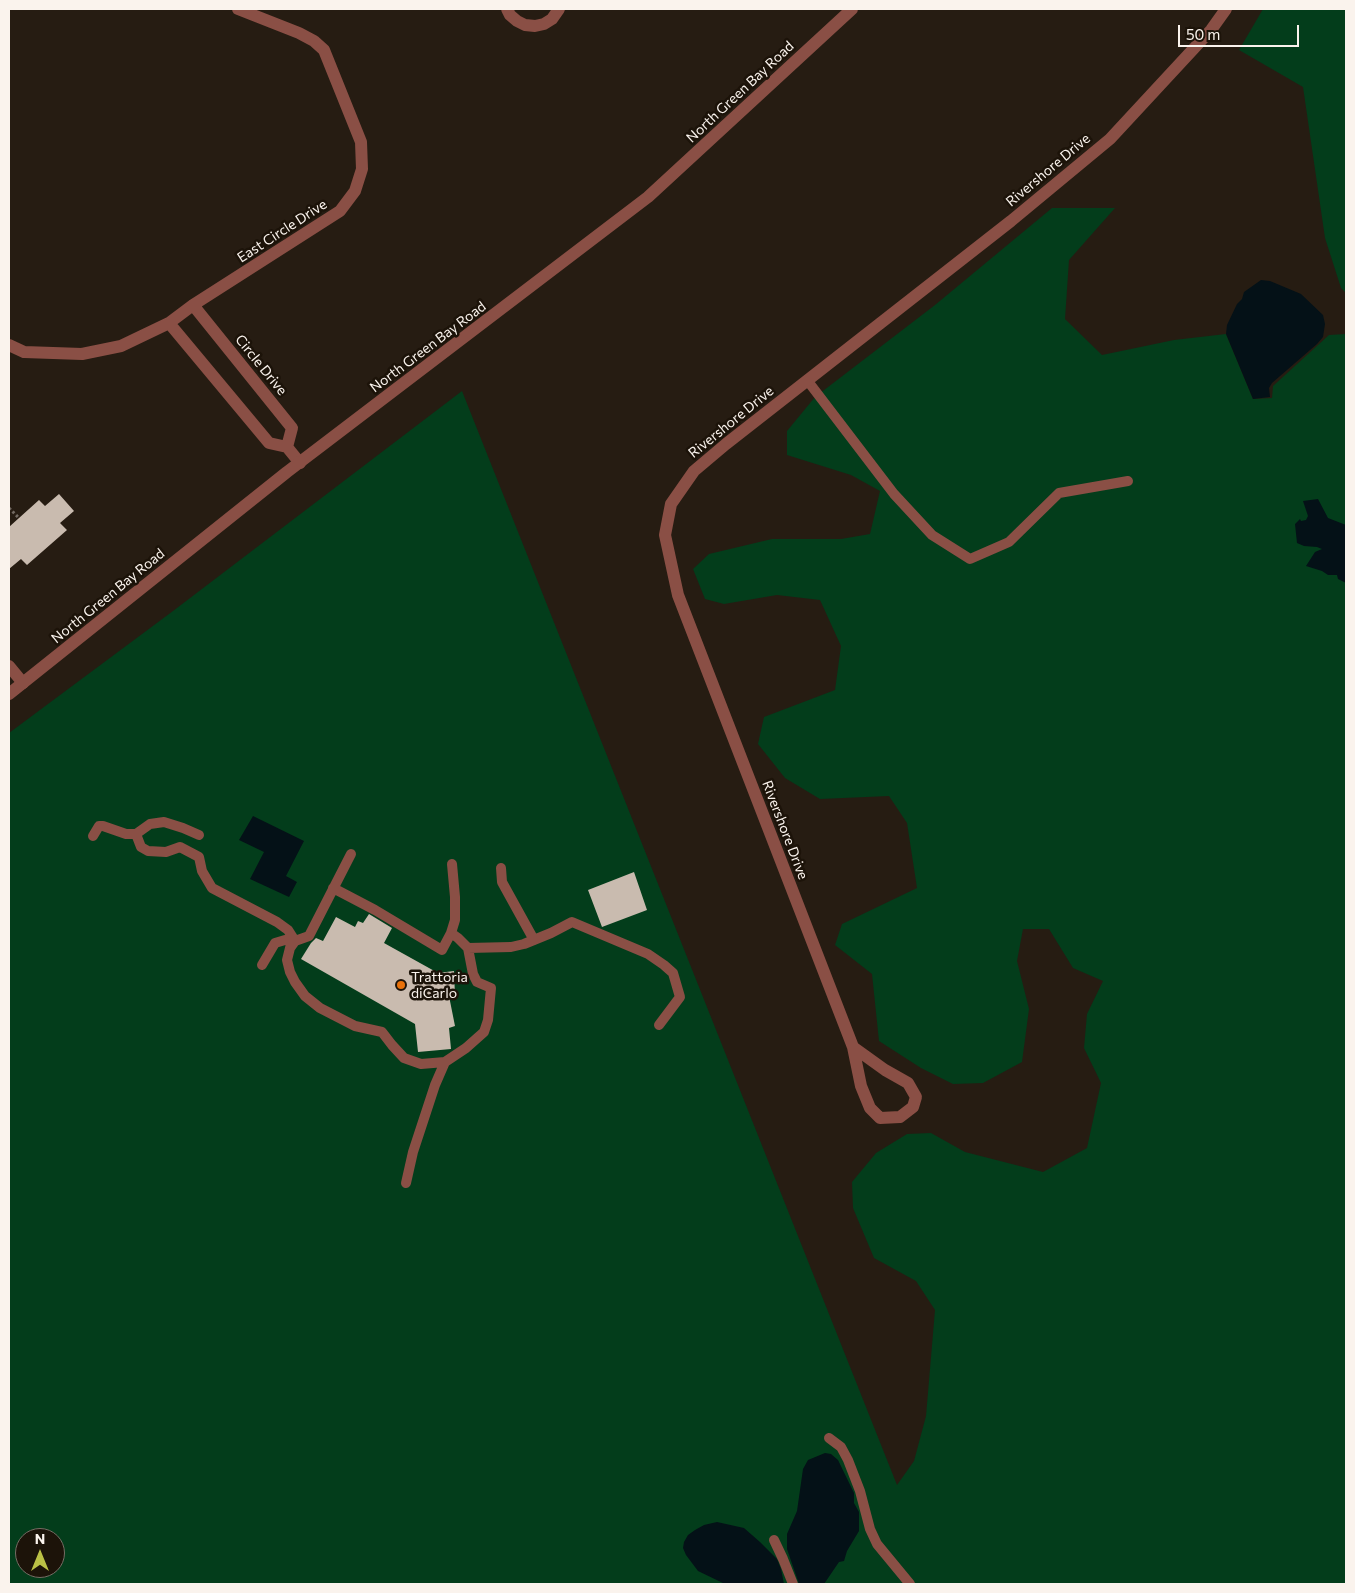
<!DOCTYPE html>
<style>
body{margin:0}
#map{position:relative;width:1355px;height:1593px;overflow:hidden;background:#261c12;font-family:Commissioner,sans-serif}
canvas{display:block}
.frame{position:absolute;inset:0;border:10px solid #faf3ed;pointer-events:none}
.north{position:absolute;left:15px;top:1528px;width:50px;height:50px;box-sizing:border-box;background:#1c1309;border:1px solid #756d64;border-radius:50%;rotate:0deg;font-size:14px;font-weight:700;line-height:20px;text-align:center;color:#faf3ed}
.north::after{content:'';display:block;margin:auto;width:18px;height:22px;background:#bac045;clip-path:polygon(50% 0,100% 100%,50% 72%,0 100%)}
.scale{position:absolute;left:1178px;top:25px;width:121px;height:22px;box-sizing:border-box;border:2px solid #faf3ed;border-top:0;padding-left:6px;font-size:15px;line-height:18px;white-space:nowrap;color:#faf3ed;-webkit-text-stroke:4px #1c1309;paint-order:stroke}
</style>
<div id="map">
<canvas width="1355" height="1593"></canvas>
<div class="frame"></div>
<div class="north">N</div>
<div class="scale">50 m</div>
</div>
<script>
const ctx = document.querySelector('canvas').getContext('2d');
ctx.lineJoin = 'round';
function paint(path, color) {
  ctx.fillStyle = color;
  ctx.fill(path, 'evenodd');
}
function shape(rows) {
  const path = new Path2D();
  for (const r of rows) {
    path.moveTo(r[0], r[1]);
    for (let i = 2; i < r.length; i += 2) path.lineTo(r[i], r[i + 1]);
  }
  return path;
}
function strokePath(path, color, width, dash) {
  ctx.strokeStyle = color;
  ctx.lineWidth = width;
  ctx.lineCap = dash ? 'butt' : 'round';
  ctx.setLineDash(dash || []);
  ctx.stroke(path);
}
function label(font, color, halo, rows, align = 'center') {
  ctx.font = font + ' Commissioner,sans-serif';
  ctx.lineWidth = 5;
  ctx.setLineDash([]);
  ctx.textBaseline = 'middle';
  ctx.strokeStyle = halo;
  ctx.fillStyle = color;
  for (const [text, x, y, turn = 0] of rows) {
    ctx.save();
    ctx.translate(x, y);
    ctx.rotate((+turn || 0) * Math.PI / 180);
    ctx.textAlign = isNaN(turn) ? turn : align;
    if (halo) ctx.strokeText(text, 0, 0);
    ctx.fillText(text, 0, 0);
    ctx.restore();
  }
}
const green = shape([
 [1263,9,1346,9,1346,293,1341,288,1325,238,1303,87,1239,50],
 [1052,208,1115,208,1069,260,1065,319,1102,355,1174,340,1226,334,1253,399,1272,398,1273,386,1329,335,1346,334,1346,1584,9,1584,9,733,173,611,462,391,897,1485,914,1461,926,1416,935,1310,916,1281,874,1258,853,1208,852,1182,876,1153,907,1134,931,1133,965,1152,1043,1172,1087,1148,1101,1083,1084,1048,1087,1014,1103,981,1073,968,1049,929,1023,929,1017,961,1029,1009,1022,1062,983,1083,953,1084,921,1068,879,1041,872,974,835,945,842,924,917,888,907,823,889,796,820,799,785,778,758,744,764,717,835,690,841,646,820,600,777,595,724,604,705,599,693,569,709,554,772,539,841,539,870,534,880,491,851,475,787,455,787,431,815,397,935,305],
 [25,1538,55,1538,55,1568,25,1568]
]);
const water = shape([
 [1261,280,1270,281,1301,294,1323,315,1325,324,1323,337,1317,344,1272,383,1269,388,1270,397,1253,399,1226,334,1227,325,1237,304,1242,299,1244,292],
 [1318,499,1328,518,1346,525,1346,583,1338,579,1337,575,1328,575,1322,571,1306,566,1315,552,1322,549,1317,547,1304,546,1297,543,1295,524,1300,519,1301,521,1306,520,1308,516,1303,501],
 [253,816,304,841,286,876,297,882,289,897,250,879,264,852,239,840],
 [825,1453,831,1454,838,1460,854,1493,854,1503,859,1512,859,1531,847,1551,844,1561,839,1562,824,1584,799,1584,787,1549,787,1534,797,1511,803,1469,808,1460],
 [717,1522,744,1528,760,1542,777,1559,781,1569,784,1584,725,1584,698,1571,686,1555,683,1548,684,1542,688,1535,695,1530,704,1525]
]);
const building = shape([
 [59,494,74,511,60,523,67,530,27,565,21,559,9,569,9,527,39,500,45,506],
 [634,872,647,910,602,927,588,890],
 [369,914,392,928,384,943,438,973,454,971,455,996,449,996,455,1026,449,1028,451,1049,418,1052,415,1024,301,959,311,943,316,938,323,941,336,917,355,927,358,921,363,923]
]);
const path = shape([
 [9,508,19,518]
]);
const service = shape([
 [807,380,894,494,932,535,970,559,1009,542,1059,493,1128,481],
 [136,834,141,847,148,851,166,852,180,847,199,857,202,871,212,888,277,922,288,930,295,941],
 [93,836,99,826,103,826,126,834,136,834,150,824,164,822,183,828,199,835],
 [351,854,309,936,295,941,290,948,287,960,290,972,295,982,305,996,320,1008,355,1026,382,1032,392,1045,404,1058,421,1064,445,1062,466,1048,484,1032,488,1020,491,988,477,982,473,974,468,948,458,938,451,933],
 [501,868,502,882,534,940],
 [333,888,375,910,442,950,451,933,455,920,455,897,452,864],
 [468,948,511,947,524,944,551,933,572,922,648,954,664,965,673,973,680,997,659,1025],
 [262,965,275,943,285,940,295,941],
 [406,1183,413,1152,435,1085,445,1062],
 [829,1438,841,1447,848,1460,860,1491,870,1529,877,1544,910,1584],
 [774,1540,783,1559,793,1584]
]);
const minor = shape([
 [507,9,510,15,517,21,525,25,535,26,544,24,552,19,559,9],
 [193,305,292,428,287,447],
 [169,323,269,443,287,447,300,463],
 [9,345,24,352,82,354,121,346,169,323,193,305,340,211,355,191,362,169,361,142,324,50,314,41,299,33,238,9],
 [9,666,23,683],
 [853,1047,885,1070,908,1083,916,1097,913,1107,900,1117,880,1118,870,1108,861,1086,853,1047,678,595,665,535,671,504,694,471,726,444,1011,221,1110,139,1211,30,1226,9]
]);
const tertiary = shape([
 [9,694,287,472,648,197,852,9]
]);
const markers = [
 [401,985,5,"#e8710a"]
];
const streetNames = [
 ["North Green Bay Road",740,92,-43],
 ["Rivershore Drive",1048,170,-40],
 ["East Circle Drive",282,231,-33],
 ["North Green Bay Road",428,347,-37],
 ["Circle Drive",261,365,51],
 ["Rivershore Drive",731,422,-39],
 ["North Green Bay Road",108,596,-39],
 ["Rivershore Drive",785,830,69]
];
const poiNames = [
 ["Trattoria",411,977],
 ["diCarlo",411,993]
];
paint(green, '#033d1b');
paint(water, '#041117');
paint(building, '#c9bbaf');
strokePath(path, '#736a62', 3, [2.5, 2.5]);
strokePath(service, '#8a4f45', 10);
strokePath(minor, '#8a4f45', 12);
strokePath(tertiary, '#8a4f45', 12);
for (const [x, y, r, color] of markers) {
  const dot = new Path2D();
  dot.arc(x, y, r, 0, 2 * Math.PI);
  ctx.fillStyle = color;
  ctx.fill(dot);
  strokePath(dot, '#1c1309', 2);
}
label('14px', '#faf3ed', '#1c1309', streetNames);
label('14px', '#faf3ed', '#1c1309', poiNames, 'left');
</script>
